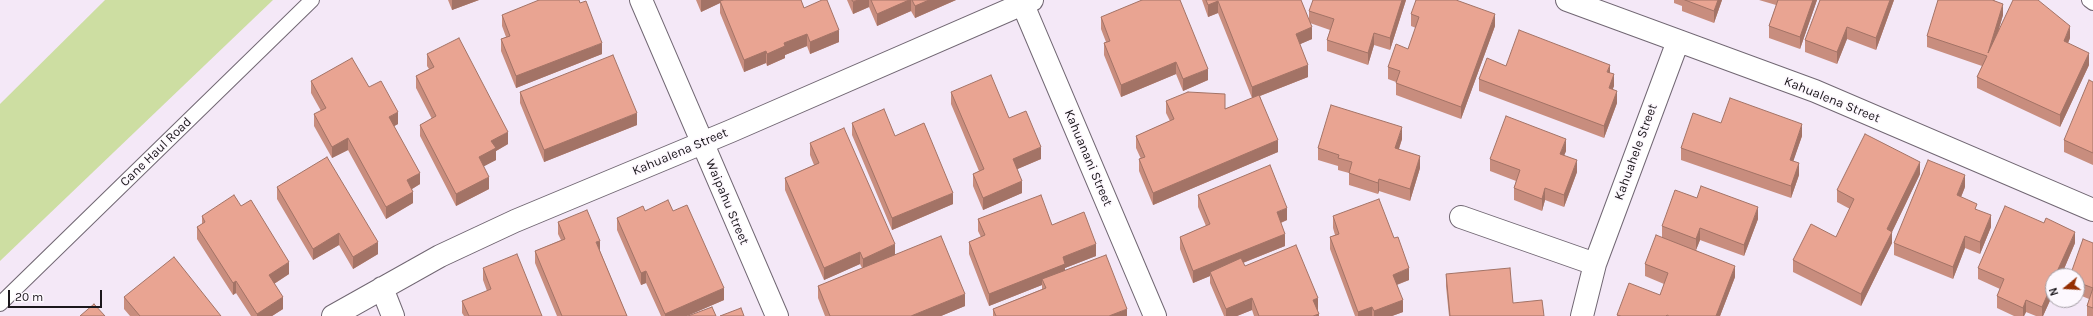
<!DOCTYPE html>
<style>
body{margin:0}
#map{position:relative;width:2093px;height:316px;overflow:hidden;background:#f4e8f7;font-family:Karla,sans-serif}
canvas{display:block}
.north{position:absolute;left:2045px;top:268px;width:40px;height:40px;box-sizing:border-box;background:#fdf8fe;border:1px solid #a39ea4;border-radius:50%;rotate:252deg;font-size:11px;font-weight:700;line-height:16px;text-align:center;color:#1b171c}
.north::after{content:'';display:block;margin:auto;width:14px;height:18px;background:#952f03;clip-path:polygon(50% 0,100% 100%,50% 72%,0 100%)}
.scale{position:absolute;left:8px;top:290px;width:94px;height:18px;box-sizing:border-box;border:2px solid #1b171c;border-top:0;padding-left:5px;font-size:12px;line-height:14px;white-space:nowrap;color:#1b171c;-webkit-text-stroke:3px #fdf8fe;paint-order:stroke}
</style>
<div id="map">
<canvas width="2093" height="316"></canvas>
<div class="north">N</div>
<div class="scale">20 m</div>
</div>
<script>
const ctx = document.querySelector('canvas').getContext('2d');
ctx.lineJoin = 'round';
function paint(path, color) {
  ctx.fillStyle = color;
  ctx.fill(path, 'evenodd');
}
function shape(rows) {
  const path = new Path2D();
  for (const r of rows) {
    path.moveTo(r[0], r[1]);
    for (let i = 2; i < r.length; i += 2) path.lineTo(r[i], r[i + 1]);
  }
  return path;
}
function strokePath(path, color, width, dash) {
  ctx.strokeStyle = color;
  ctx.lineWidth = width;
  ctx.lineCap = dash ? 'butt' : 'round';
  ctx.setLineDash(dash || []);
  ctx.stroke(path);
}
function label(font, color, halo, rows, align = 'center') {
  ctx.font = font + ' Karla,sans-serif';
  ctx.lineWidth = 3;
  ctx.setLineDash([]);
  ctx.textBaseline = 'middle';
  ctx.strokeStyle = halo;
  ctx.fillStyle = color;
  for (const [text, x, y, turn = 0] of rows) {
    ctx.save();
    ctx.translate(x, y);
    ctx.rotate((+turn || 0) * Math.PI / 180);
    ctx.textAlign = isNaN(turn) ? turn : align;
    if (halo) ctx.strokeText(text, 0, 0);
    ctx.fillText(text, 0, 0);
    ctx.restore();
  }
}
const green = shape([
 [105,0,273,0,0,261,0,104]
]);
const service = shape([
 [2089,0,2093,3],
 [0,304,312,0]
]);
const minor = shape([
 [641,0,777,316],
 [1021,0,1155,316],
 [1567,0,1815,91,2093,210],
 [1461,217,1595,264],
 [382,288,393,316],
 [333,316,440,256,515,221,731,131,1032,0],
 [1582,316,1595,264,1678,41]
]);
const wall = shape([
 [448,0,479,0,452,10],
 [696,0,801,0,804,8,839,42,810,54,807,46,785,55,785,58,767,66,766,63,744,72,720,13,720,3,701,12],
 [847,0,956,0,915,18,911,11,877,26,869,7,853,14],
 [1202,0,1301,0,1309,21,1309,11,1406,0,1390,50,1374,45,1368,65,1327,51,1327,40,1330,30,1310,23,1312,39,1300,44,1308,77,1260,96,1278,152,1153,205,1139,171,1139,159,1141,159,1136,148,1136,136,1170,121,1166,113,1166,101,1225,109,1252,98,1218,13,1208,17],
 [1674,0,1722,0,1714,23,1682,11,1682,6,1674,3],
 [1759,0,1817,0,1800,49,1769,38,1769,26,1776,5],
 [1894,0,1876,50,1847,39,1837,64,1805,52,1805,40],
 [1995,0,1995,1,2003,15,1999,29,2070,38,2068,43,2089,65,2060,127,1977,88,1977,77,1982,66,1927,47,1927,36],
 [1411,14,1495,26,1461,119,1396,95,1396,82,1388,79,1388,67,1408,49,1416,28,1411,26],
 [502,15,602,54,516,88,501,51,501,39,506,37,502,26],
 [1101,17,1208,80,1183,91,1176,74,1121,97,1104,55,1104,43,1106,42,1101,29],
 [427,54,508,144,496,151,496,160,483,166,489,189,456,206,420,136,420,125,432,119,416,88,416,76,429,69,427,66],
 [1506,66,1610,73,1614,86,1612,89,1617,103,1604,138,1479,91,1479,79],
 [311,81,369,87,398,124,394,126,420,184,412,189,413,203,386,219,348,150,332,158,314,126,314,114,321,111,311,93],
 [2093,82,2093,165,2064,152,2064,140],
 [520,92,637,125,544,162,520,103],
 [951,92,1009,118,1041,159,1017,169,1022,193,983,210,973,186,973,174,979,171,951,104],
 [852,123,895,136,953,204,892,230,852,135],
 [1721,123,1802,136,1793,161,1799,175,1791,198,1681,160,1681,148],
 [1402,139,1399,149,1420,168,1410,201,1379,191,1378,194,1349,185,1349,173,1338,170,1338,166,1318,160,1318,148],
 [810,143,895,255,965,306,941,316,825,316,818,298,818,286,862,268,860,264,824,280,785,190,785,178,814,165,810,155],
 [1566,151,1564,155,1577,172,1564,207,1545,200,1542,211,1514,200,1514,188,1516,181,1490,171,1490,159],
 [1920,174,1892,232,1892,243,1861,306,1793,272,1793,260,1836,237,1850,209,1837,202,1837,190],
 [277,187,378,254,353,269,339,245,313,260,277,199],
 [1965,187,1961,197,1977,210,1991,227,1980,254,1965,248,1953,279,1894,255,1894,243],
 [1198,195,1287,220,1281,223,1285,246,1243,263,1245,266,1318,310,1317,310,1319,316,1254,316,1252,310,1237,316,1224,316,1210,283,1210,276,1193,283,1180,249,1180,237,1206,226,1198,207],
 [241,206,289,274,274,284,283,309,272,316,251,316,236,293,233,295,197,239,197,227,202,224,202,216],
 [645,211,673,211,724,300,687,316,661,316,646,283,641,285,617,230,617,218],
 [1333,216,1409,280,1397,285,1403,312,1392,316,1355,316,1330,249,1330,237,1335,235,1333,228],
 [978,219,1052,225,1096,256,1065,268,1065,270,1127,316,993,316,993,309,1042,289,1042,285,989,306,969,254,969,242,981,237,978,231],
 [1758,219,1744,256,1700,240,1696,250,1735,277,1720,316,1617,316,1617,315,1660,295,1664,284,1645,276,1645,264,1662,237,1662,226],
 [558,222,600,251,627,316,557,316,535,263,535,251,561,240,558,234],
 [2075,243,2061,276,2053,276,2053,294,2043,316,2036,316,2026,312,2024,316,2014,316,1997,308,1997,296,2000,289,1978,279,1978,268],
 [2093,243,2093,316,2087,316,2087,306,2089,299,2077,294,2077,276],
 [483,268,542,316,464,316,462,313,462,301,487,291,483,280],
 [1446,274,1513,303,1544,316,1449,316,1446,286],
 [124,297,221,316,130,316,124,309]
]);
const shadedWall = shape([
 [452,0,479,0,452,10],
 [701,0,728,0,720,1,720,3,701,12],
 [858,0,869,0,869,7,853,14,853,2],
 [909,0,911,0,911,11,877,26,877,14],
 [929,0,956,0,915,18,915,6],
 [1402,0,1406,0,1390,50,1390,38],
 [1718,0,1722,0,1714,23,1714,11],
 [1813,0,1817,0,1800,49,1800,37],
 [1890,0,1894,0,1876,50,1876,38],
 [1218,1,1218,13,1208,17,1208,5],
 [2003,4,2003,15,1988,65,1988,53],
 [1495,14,1495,26,1461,119,1461,107],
 [2070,26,2070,38,2064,53,2064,41],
 [1312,27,1312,39,1296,46,1296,34],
 [1847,27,1847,39,1837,64,1837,52],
 [839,30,839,42,810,54,810,42],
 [1374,33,1374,45,1368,65,1368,53],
 [807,34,807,46,785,55,785,58,767,66,767,54,784,43],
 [602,43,602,54,516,88,516,76],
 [766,51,766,63,744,72,744,60],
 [2089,53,2089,65,2060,127,2060,115],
 [1176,62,1176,74,1121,97,1121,85],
 [1308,65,1308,77,1252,99,1252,87],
 [1610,65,1610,77,1607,72],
 [1208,69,1208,80,1183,91,1183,79],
 [1614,74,1614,86,1609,100,1609,88],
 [1617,91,1617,103,1604,138,1604,126],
 [398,112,398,124,389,129,389,117],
 [637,113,637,125,544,162,544,150],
 [1802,124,1802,136,1790,171,1790,160],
 [1402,127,1402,139,1395,160,1395,148],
 [508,132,508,144,496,151,496,160,479,169,479,157,491,141],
 [348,138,348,150,332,158,332,147],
 [1566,139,1566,151,1560,166,1560,154],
 [1278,140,1278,152,1153,205,1153,193],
 [1041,147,1041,159,1013,171,1013,159],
 [1420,156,1420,168,1410,201,1410,189],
 [1577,160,1577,172,1564,207,1564,195],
 [1920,162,1920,174,1892,232,1892,243,1861,306,1861,294,1887,229],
 [1799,163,1799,175,1791,198,1791,186],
 [420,173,420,184,407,192,407,180],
 [1965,175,1965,187,1957,207,1957,195],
 [489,177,489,189,456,206,456,194],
 [1379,179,1379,191,1378,194,1378,183],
 [1022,181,1022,193,983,210,983,198],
 [1545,188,1545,200,1542,211,1542,199],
 [413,192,413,203,386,219,386,207],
 [953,193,953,204,892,230,892,218],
 [1758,207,1758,219,1744,256,1744,245],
 [1287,208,1287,220,1277,224,1277,212],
 [1991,215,1991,227,1980,254,1980,242],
 [1700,228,1700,240,1696,250,1696,239],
 [2075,232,2075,243,2061,276,2055,276],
 [339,233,339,245,313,260,313,249],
 [1285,234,1285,246,1212,275,1210,272,1210,276,1193,283,1193,271],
 [1965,236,1965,248,1953,279,1953,267],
 [600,241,600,252,596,242],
 [378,242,378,254,353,269,353,257],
 [895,244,895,256,863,271,863,259],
 [1096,244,1096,256,1065,268,1065,276,1042,279,1042,285,989,306,989,294,1063,257],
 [860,252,860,264,824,280,824,268],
 [289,262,289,274,269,287,269,275],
 [1735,266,1735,277,1720,316,1716,316],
 [1409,268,1409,280,1393,286,1393,275],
 [646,271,646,283,641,285,641,273],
 [236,281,236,293,233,295,233,283],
 [2053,282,2053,294,2043,316,2042,316,2042,307],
 [724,288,724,300,687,316,665,316,665,314],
 [965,294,965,306,941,316,911,316],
 [283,297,283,309,272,316,257,316,257,314],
 [1252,298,1252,310,1237,316,1226,316,1226,309],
 [1318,298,1318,310,1313,312,1313,300],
 [1403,300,1403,312,1392,316,1374,316,1374,311],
 [2026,300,2026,312,2024,316,2023,316,2023,308],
 [1372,307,1372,316,1358,316,1358,312],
 [1127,309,1127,316,1109,316],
 [1319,314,1319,316,1313,316]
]);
const building = shape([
 [539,0,579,0,580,3,586,1,602,43,516,76,501,39,510,36,502,15,539,0],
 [723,0,801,0,804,8,822,0,827,0,839,30,810,42,807,34,784,43,785,46,767,54,766,51,744,60,720,1,723,0],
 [852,0,858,0,853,2,852,0],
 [871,0,909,0,877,14,871,0],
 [912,0,929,0,915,6,912,0],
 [1142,0,1180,0,1208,69,1183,79,1176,62,1121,85,1104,43,1110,41,1101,17,1142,0],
 [1206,0,1301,0,1312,27,1296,34,1308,65,1252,87,1218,1,1208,5,1206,0],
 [1313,0,1402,0,1390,38,1374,33,1368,53,1327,40,1334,19,1309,11,1313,0],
 [1416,0,1456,0,1495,14,1461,107,1396,83,1400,71,1388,67,1396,44,1408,49,1419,17,1411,14,1416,0],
 [1685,0,1718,0,1714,11,1685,0],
 [1778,0,1813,0,1800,37,1769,26,1778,0],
 [1820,0,1890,0,1876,38,1847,27,1837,52,1805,40,1820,0],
 [1938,0,1992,0,2003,4,1988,53,2013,0,2038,0,2070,26,2064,41,2089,53,2060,115,1977,77,1987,56,1927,36,1938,0],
 [1519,30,1610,65,1607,72,1614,74,1609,88,1617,91,1604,126,1479,79,1487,58,1506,66,1519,30],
 [459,38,508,132,491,141,496,148,479,157,489,177,456,194,420,125,436,116,416,76,434,67,427,54,459,38],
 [613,55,637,113,544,150,520,92,613,55],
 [352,58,369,87,381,81,398,112,389,117,420,173,407,180,413,192,386,207,348,138,332,147,314,114,326,108,311,81,352,58],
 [991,75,1009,118,1026,111,1041,147,1013,159,1022,181,983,198,973,174,984,169,951,92,991,75],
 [2089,80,2093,82,2093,153,2064,140,2089,80],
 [1188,92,1225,94,1225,109,1259,95,1278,140,1153,193,1139,159,1145,157,1136,136,1174,119,1166,101,1188,92],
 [1730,98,1802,124,1790,160,1799,163,1791,186,1681,148,1693,113,1721,123,1730,98],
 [1331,105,1402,127,1395,148,1420,156,1410,189,1379,179,1378,183,1349,173,1352,162,1338,158,1339,155,1318,148,1331,105],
 [884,109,895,136,924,123,953,193,892,218,852,123,884,109],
 [1506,116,1566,139,1560,154,1577,160,1564,195,1545,188,1542,199,1514,188,1520,170,1490,159,1506,116],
 [844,128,895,244,863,259,860,252,824,268,785,178,819,163,810,143,844,128],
 [1865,134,1920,162,1887,229,1892,232,1861,294,1793,260,1811,224,1836,237,1854,199,1837,190,1865,134],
 [327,157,378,242,353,257,339,233,313,249,277,187,327,157],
 [1928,160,1965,175,1957,195,1977,204,1975,209,1991,215,1980,242,1965,236,1953,267,1894,243,1928,160],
 [1270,165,1287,208,1277,212,1285,234,1193,271,1180,237,1210,224,1198,195,1270,165],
 [1701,186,1758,207,1744,245,1700,228,1696,239,1662,226,1675,190,1697,198,1701,186],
 [234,195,241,206,251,200,289,262,269,275,283,297,257,314,236,281,233,283,197,227,205,222,202,216,234,195],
 [1041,195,1052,225,1084,212,1096,244,1063,257,1065,264,989,294,969,242,985,235,978,219,1041,195],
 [1379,199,1394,238,1398,237,1409,268,1393,275,1403,300,1374,311,1372,307,1358,312,1330,237,1339,234,1333,216,1379,199],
 [668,200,673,211,687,205,724,288,665,314,646,271,641,273,617,218,643,206,645,211,668,200],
 [2005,206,2044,223,2046,218,2075,232,2055,276,2053,276,2053,282,2042,307,2026,300,2023,308,1997,296,2004,279,1978,268,2005,206],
 [587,210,600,241,596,242,627,316,562,316,535,251,565,239,558,222,587,210],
 [1656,235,1735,266,1716,316,1669,316,1667,315,1666,316,1621,316,1617,315,1629,283,1660,295,1668,273,1645,264,1656,235],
 [941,236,965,294,911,316,830,316,818,286,941,236],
 [2083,239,2093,243,2093,288,2077,282,2077,276,2070,276,2083,239],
 [1296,245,1318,298,1313,300,1319,314,1313,316,1259,316,1252,298,1226,309,1210,272,1241,258,1245,266,1296,245],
 [517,254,542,316,469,316,462,301,491,289,483,268,517,254],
 [1106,255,1127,309,1109,316,996,316,993,309,1046,288,1042,279,1106,255],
 [174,257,221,316,140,316,124,297,174,257],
 [1510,268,1513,303,1542,300,1544,316,1450,316,1446,274,1510,268],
 [2093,288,2093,308,2087,306,2093,288],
 [94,304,105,316,80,316,94,304],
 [712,307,716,316,688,316,712,307],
 [741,308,744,316,720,316,741,308]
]);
const streetNames = [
 ["Kahualena Street",1832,100,22],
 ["Cane Haul Road",156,152,-44],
 ["Kahualena Street",680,152,-23],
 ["Kahuahele Street",1636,152,-70],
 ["Kahuanani Street",1088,158,67],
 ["Waipahu Street",727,202,67]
];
paint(green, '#cddea2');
strokePath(service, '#716773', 16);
strokePath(minor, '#716773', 24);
strokePath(service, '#fff', 14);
strokePath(minor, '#fff', 22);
paint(wall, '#c88d7e');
paint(shadedWall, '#a37366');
paint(building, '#e9a492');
strokePath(building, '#a37366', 1);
label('13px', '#1b171c', '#fdf8fe', streetNames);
</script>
